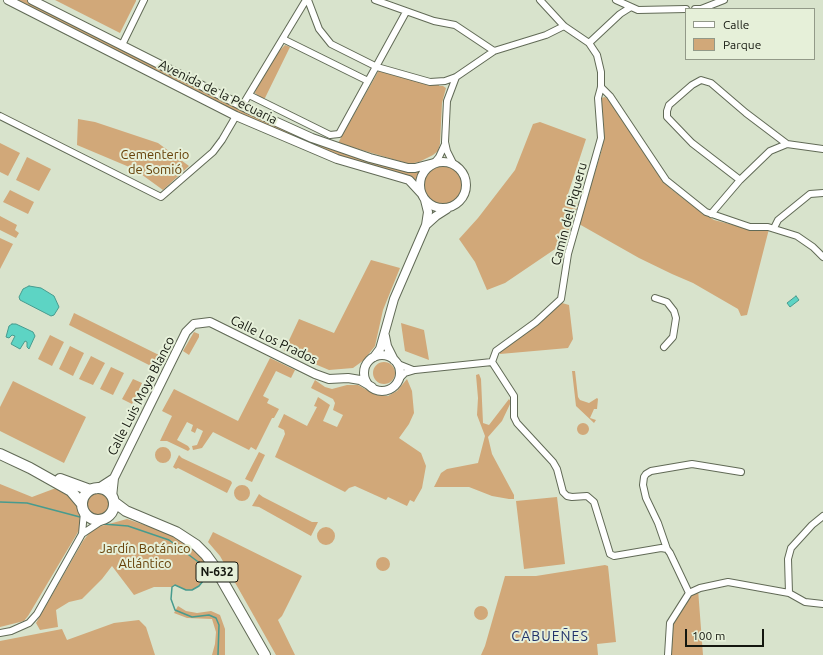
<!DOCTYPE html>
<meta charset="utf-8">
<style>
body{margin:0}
#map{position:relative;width:823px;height:655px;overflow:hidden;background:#d8e3cc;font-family:Ubuntu,sans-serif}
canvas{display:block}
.legend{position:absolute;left:685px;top:8px;width:130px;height:52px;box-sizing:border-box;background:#e6f0d9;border:1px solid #929988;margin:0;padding:5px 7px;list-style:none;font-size:12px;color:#14170f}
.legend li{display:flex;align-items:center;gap:8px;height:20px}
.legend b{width:20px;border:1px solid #929988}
.scale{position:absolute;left:685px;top:629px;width:79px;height:18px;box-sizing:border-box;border:2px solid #14170f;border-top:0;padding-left:5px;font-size:12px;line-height:14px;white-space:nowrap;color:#14170f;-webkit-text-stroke:3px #e6f0d9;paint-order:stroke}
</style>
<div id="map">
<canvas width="823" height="655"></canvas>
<ul class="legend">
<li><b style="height:5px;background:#fff"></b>Calle</li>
<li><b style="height:11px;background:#d1a879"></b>Parque</li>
</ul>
<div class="scale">100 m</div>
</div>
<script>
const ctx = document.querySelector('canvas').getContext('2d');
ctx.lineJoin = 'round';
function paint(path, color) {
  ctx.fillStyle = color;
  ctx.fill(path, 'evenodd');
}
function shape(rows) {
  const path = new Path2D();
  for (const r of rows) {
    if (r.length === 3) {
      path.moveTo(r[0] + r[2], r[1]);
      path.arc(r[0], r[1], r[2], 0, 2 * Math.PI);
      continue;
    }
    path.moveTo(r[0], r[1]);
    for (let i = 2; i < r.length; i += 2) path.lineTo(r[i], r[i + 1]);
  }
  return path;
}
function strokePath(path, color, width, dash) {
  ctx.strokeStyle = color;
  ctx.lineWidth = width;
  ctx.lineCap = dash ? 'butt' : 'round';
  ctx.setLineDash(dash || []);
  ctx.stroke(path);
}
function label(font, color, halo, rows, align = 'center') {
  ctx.font = font + ' Ubuntu,sans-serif';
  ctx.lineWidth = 4;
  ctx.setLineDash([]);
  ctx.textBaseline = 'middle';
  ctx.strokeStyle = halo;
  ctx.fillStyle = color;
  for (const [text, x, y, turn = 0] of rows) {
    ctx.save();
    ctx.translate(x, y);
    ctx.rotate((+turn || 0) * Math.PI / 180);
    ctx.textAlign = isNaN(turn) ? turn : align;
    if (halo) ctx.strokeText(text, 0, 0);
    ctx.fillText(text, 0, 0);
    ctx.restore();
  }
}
const green = shape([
 [8,0,32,0,281,125,408,168,439,162,446,161,454,165,461,170,465,180,464,193,459,201,452,206,441,208,436,207,425,200,415,186,307,148],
 [55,0,136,0,136,1,120,33],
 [285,45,290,47,265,98,262,99,255,93,256,88,278,52],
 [379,70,439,84,439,86,443,86,446,88,442,103,440,144,438,151,433,155,419,162,409,164,338,143],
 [605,97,610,101,627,125,656,169,671,189,701,212,714,220,749,229,769,229,747,315,741,316,738,309,693,283,672,274,639,258,579,224,602,149,604,129,601,98],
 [78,119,95,122,158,143,189,166,163,190,134,169,77,145],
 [540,122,586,139,567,197,578,205,564,243,505,283,487,290,475,262,459,239,478,218,515,170,533,124],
 [0,143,20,153,8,176,0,172],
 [27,157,51,169,39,191,16,180],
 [10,190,34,202,28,214,3,202],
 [0,216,17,225,15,230,19,233,16,238,0,230],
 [0,238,13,244,0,269],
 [371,260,400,268,383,310,375,346,364,360,353,368,329,370,284,351,299,319,334,333],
 [562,303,569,305,573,339,568,348,500,354,500,352],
 [74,313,163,357,157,369,69,325],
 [401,323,424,330,429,360,405,351],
 [194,332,199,334,199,337,189,355,183,351],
 [50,335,64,342,52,366,38,359],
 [70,346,84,353,73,376,59,369],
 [91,356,105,363,93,385,79,379],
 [270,358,295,370,291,378,276,371,263,396,269,399,267,403,279,409,274,418,272,418,256,450,251,447,249,450,213,432,202,448,193,450,192,446,197,445,203,431,197,428,195,433,191,431,193,425,187,422,177,440,188,446,190,449,188,451,167,441,160,441,172,416,162,411,174,389,238,421],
 [384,373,11],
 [111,367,124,373,113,395,100,389],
 [572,371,575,371,578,397,580,400,589,403,597,398,598,399,597,409,594,409,590,418,596,420,594,423,576,406],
 [479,374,481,379,483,423,489,425,509,399,511,402,502,421,488,437,492,454,514,495,514,499,509,499,492,496,469,487,434,487,441,473,447,469,478,463,485,436,477,415,478,398,476,375],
 [133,379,142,383,132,404,122,399],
 [407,379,412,391,414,413,409,424,399,438,421,453,426,466,422,488,414,502,410,500,407,506,388,497,386,500,355,486,349,488,345,492,275,457,285,434,284,430,278,427,284,414,307,426,317,407,314,406,318,397,330,405,323,421,337,427,343,415,333,410,335,403,333,399,311,388,315,380,325,387,332,389,347,385,358,385,376,395,388,396,397,391],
 [13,381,86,417,64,463,0,431,0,407],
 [583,429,6],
 [163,455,8],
 [259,452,265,455,252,482,245,479],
 [179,455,182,458,231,481,232,483,227,493,178,468,176,469,173,467],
 [0,484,32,497,56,488,62,491,69,495,78,508,81,527,28,616,24,621,0,627],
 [242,493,8],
 [98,505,15],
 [259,494,263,497,312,522,318,522,311,536,259,507,252,506],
 [557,497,565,564,524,569,516,501],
 [127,519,165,532,189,546,212,568,199,586,192,590,186,590,175,585,172,587,154,587,134,595,112,566,102,579,82,599,69,602,56,610,58,627,40,630,36,623,83,541,90,532,98,527],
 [326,536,9],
 [213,532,302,576,282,616,278,620,295,655,276,655,220,556,208,542],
 [383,564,7],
 [605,565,608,566,616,642,597,644,598,655,481,655,485,646,505,576,536,576],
 [698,589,703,655,668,655,669,631,687,598],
 [481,613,7],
 [178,606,186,611,197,613,211,611,220,615,225,629,225,655,212,655,215,644,216,632,212,619,187,618,174,613],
 [139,620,146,627,155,655,0,655,0,641,62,629,67,640,114,623]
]);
const water = shape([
 [29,286,41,288,54,296,59,307,54,315,51,316,20,300,19,297,23,289,29,286],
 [796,296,799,300,790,307,787,303,796,296],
 [12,324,16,324,33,332,35,336,29,349,27,347,27,342,25,341,20,349,11,344,15,336,12,335,9,338,6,337,9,326,12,324]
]);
const stream = shape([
 [0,502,27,503,80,517],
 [103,524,128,526,169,540,205,567,207,576,199,586,192,590,186,590,175,585,172,587,171,599,175,610,192,617,209,615,216,618,219,625,218,655]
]);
const minor = shape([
 [308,0,319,29,331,44,377,67,430,82,445,81,456,77,494,51,546,35,564,26],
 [375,0,434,21,455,25,494,51],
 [616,0,638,10,686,9],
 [695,9,701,9,724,0],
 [283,39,368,81],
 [589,43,620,14,631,7],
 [122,45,144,0],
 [601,87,610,96,666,180,706,212,750,227,768,227,797,236,813,247,823,257],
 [249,95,330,135,339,134,406,12],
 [242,106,306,0],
 [0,116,161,197,213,152,222,140,236,116],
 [434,163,439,157,445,144],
 [454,165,447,151,445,142,447,101,456,77],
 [740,180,692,143,667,117,667,111,669,105,692,85,701,80,711,83,746,113,787,144],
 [711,214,740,180,770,151,787,144,823,149],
 [774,228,778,220,810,194,823,193],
 [655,298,667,302,674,311,676,318,673,337,664,347],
 [492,362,496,351,536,322,561,299,568,254,601,138,598,98,601,87,601,72,597,55,589,43,564,26,540,0],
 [492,362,514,396,514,417,517,423,553,462,557,469,563,492,567,496,572,497,587,496,594,502,610,554,614,556,661,548,667,549],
 [398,364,413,370],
 [400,378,405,373,415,370,492,362],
 [82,534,84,512],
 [689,593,670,553,667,549,658,523,646,498,643,485,644,477,646,474,651,471,692,464,741,472],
 [689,593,700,588,728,582,789,593,805,602,823,604],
 [789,593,788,559,791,548,812,525,823,516],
 [0,633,11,631,29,623,37,614,82,534,103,520],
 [668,655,670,623,689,593]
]);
const tertiary = shape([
 [8,0,236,116,337,159,409,180,421,193],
 [32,0,248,109,312,138,370,158,408,168,415,168,434,163],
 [443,185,23],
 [426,225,436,216,447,209],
 [385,336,387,346,394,360],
 [382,373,18],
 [374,357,380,349,394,299,426,225,428,212,425,200],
 [97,489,114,478],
 [112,497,114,478,186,332,194,324,210,322,315,374,329,379,348,378,360,380,372,387]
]);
const trunk = shape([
 [0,454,30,468,71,491,82,504],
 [60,479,90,490],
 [98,504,16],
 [114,502,126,511,176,532,196,545,206,555,214,566,265,655]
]);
const shields = [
 [217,572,42]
];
const shieldNames = [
 ["N-632",217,572]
];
const streetNames = [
 ["Avenida de la Pecuaria",218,92,26],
 ["Camín del Piqueru",569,214,-75],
 ["Calle Los Prados",274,340,26],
 ["Calle Luis Moya Blanco",141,396,-63]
];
const parkNames = [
 ["Cementerio",155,155],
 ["de Somió",155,170],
 ["Jardín Botánico",145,549],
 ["Atlántico",145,564]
];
const neighbourhoodNames = [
 ["CABUEÑES",550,636]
];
paint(green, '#d1a879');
paint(water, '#5dd4c4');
strokePath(water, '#479b8e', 1);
strokePath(stream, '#479b8e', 1.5);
strokePath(minor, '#616a56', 8);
strokePath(tertiary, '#616a56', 10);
strokePath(trunk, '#616a56', 12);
strokePath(minor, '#fff', 6);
strokePath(tertiary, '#fff', 8);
strokePath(trunk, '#fff', 10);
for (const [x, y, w] of shields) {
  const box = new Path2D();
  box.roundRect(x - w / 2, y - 10, w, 20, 3);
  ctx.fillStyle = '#e6f0d9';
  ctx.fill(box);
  strokePath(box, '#14170f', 1);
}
label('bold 12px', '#14170f', null, shieldNames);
label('13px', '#14170f', '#e6f0d9', streetNames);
label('13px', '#664108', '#e6f0d9', parkNames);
ctx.letterSpacing = '1px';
label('14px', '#22336b', '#e6f0d9', neighbourhoodNames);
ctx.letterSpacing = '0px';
</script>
